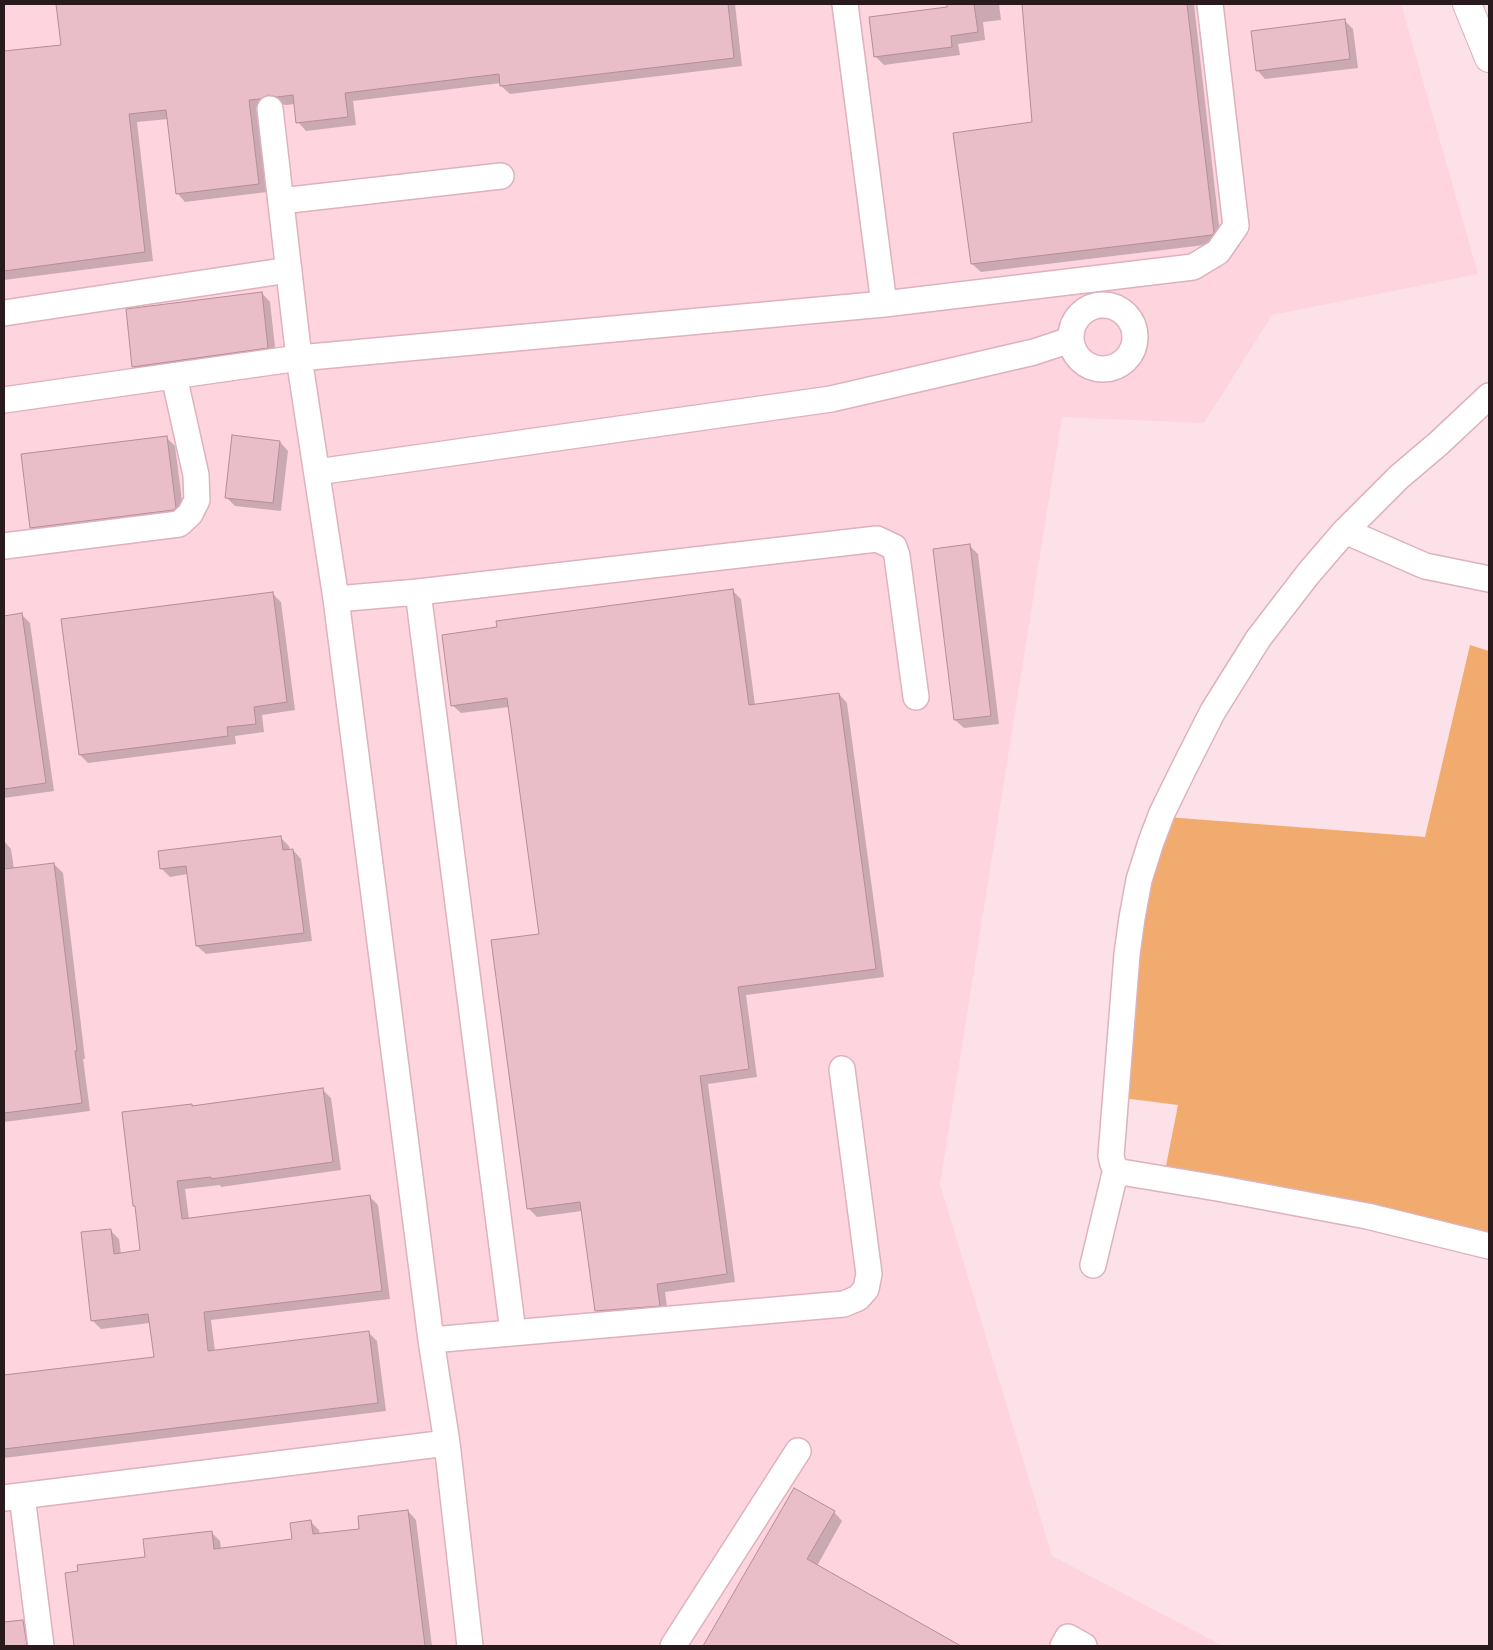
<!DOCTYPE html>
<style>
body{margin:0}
#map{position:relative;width:1493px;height:1650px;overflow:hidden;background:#fce1e8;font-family:"DejaVu Sans",sans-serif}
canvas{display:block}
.frame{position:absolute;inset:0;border:5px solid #291a1e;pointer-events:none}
</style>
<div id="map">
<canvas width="1493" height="1650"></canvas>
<div class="frame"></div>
</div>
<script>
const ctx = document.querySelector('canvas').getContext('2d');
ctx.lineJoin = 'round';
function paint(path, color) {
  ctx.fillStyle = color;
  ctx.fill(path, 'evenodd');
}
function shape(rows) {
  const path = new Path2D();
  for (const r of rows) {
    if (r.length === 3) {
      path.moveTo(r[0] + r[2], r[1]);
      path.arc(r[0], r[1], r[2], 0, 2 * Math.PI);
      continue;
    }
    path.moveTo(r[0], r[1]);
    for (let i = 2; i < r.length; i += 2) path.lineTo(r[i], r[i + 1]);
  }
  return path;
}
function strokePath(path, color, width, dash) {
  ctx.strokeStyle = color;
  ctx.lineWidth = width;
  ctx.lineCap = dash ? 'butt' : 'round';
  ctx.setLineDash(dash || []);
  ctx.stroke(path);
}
const built = shape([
 [4,4,1401,4,1478,274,1272,315,1204,423,1062,417,940,1184,1052,1556,1223,1646,4,1646]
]);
const green = shape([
 [1470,645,1489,651,1489,1235,1355,1201,1166,1166,1178,1105,1123,1098,1144,889,1167,817,1425,837]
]);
const shadow = shape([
 [57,4,735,4,742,66,510,94,501,86,501,83,353,101,356,125,306,131,298,122,295,104,286,105,277,103,269,107,257,108,267,192,185,202,177,193,168,119,137,122,153,261,4,280,4,53,63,46],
 [948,4,999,4,1001,20,983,22,985,40,958,44,960,55,884,65,875,56,949,8],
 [1023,4,1194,4,1221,243,981,272,972,264,1034,123],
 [1345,21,1353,29,1358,68,1265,79,1257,70],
 [262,293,270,302,276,356,142,375,133,367],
 [166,437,175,446,184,516,40,536,32,528],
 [280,442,288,451,281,511,235,506,226,497],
 [970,546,978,554,999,724,964,728,955,720],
 [732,590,741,599,755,705,839,694,847,703,884,977,746,995,757,1077,708,1084,735,1282,665,1292,668,1314,604,1319,596,1311,582,1211,537,1217,529,1209,540,935,509,707,461,713,452,705],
 [272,593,281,602,295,710,262,715,264,732,235,736,236,744,88,763,80,755],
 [22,615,30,623,54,791,4,798,4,736,7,736,4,716,4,617],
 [280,837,289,846,290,851,293,850,301,859,312,941,206,954,197,946,188,874,170,877,161,868],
 [4,841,11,849,14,869,54,864,63,873,85,1059,83,1059,90,1111,4,1122],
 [322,1089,331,1098,341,1170,221,1187,220,1185,185,1189,189,1219,370,1197,378,1205,390,1299,211,1320,215,1351,369,1333,377,1341,386,1411,4,1458,4,1377,155,1359,150,1323,101,1329,93,1321,110,1230,119,1239,121,1254,142,1251,136,1208,134,1206,192,1105,193,1107],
 [794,1490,834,1512,842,1521,817,1566,958,1646,704,1646],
 [408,1511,416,1520,432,1646,75,1646,66,1574,147,1558,211,1532,220,1541,221,1549,293,1540,311,1522,319,1530,320,1535,361,1530],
 [23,1621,31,1630,34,1646,4,1646,4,1623]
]);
const building = shape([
 [56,4,728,4,734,58,500,86,499,74,345,93,348,117,296,123,293,95,277,97,268,95,260,99,249,100,259,184,176,194,166,110,129,114,145,252,4,271,4,51,61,45,56,4],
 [947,4,974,4,978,32,951,36,952,47,874,57,869,17,947,7,947,4],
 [1022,4,1187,4,1214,233,1212,235,971,264,953,133,1032,122,1022,4],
 [1345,19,1350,59,1256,71,1251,31,1345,19],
 [262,292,268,348,132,367,126,309,262,292],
 [232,435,280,441,273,503,225,498,232,435],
 [167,436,176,508,173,510,30,528,21,454,167,436],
 [970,544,991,716,954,720,933,549,970,544],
 [733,589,749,705,839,693,876,969,738,987,749,1069,700,1076,727,1274,657,1284,660,1306,595,1311,580,1202,527,1209,491,940,539,934,507,698,451,706,442,635,497,627,496,621,733,589],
 [273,592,287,702,254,707,256,724,227,727,228,736,79,755,61,619,273,592],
 [22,613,46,783,4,789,4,616,22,613],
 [281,836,283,850,293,849,304,933,196,946,186,866,160,869,158,851,281,836],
 [54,863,77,1051,75,1051,82,1103,4,1113,4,869,54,863],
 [323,1088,333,1162,211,1179,211,1177,177,1181,182,1219,370,1195,382,1291,204,1312,208,1351,369,1331,378,1403,4,1449,4,1375,154,1357,148,1314,91,1321,81,1232,111,1229,114,1254,140,1250,135,1206,133,1206,122,1112,192,1104,192,1106,323,1088],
 [794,1488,835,1511,807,1559,961,1646,703,1646,794,1488],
 [408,1510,425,1646,74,1646,65,1573,78,1571,77,1565,145,1557,143,1539,212,1531,214,1549,292,1539,290,1523,311,1520,313,1534,359,1529,358,1516,408,1510],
 [23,1620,27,1646,4,1646,4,1622,23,1620]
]);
const minor = shape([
 [845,4,884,304],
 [270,109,299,358,884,304,1193,267,1218,252,1236,226,1210,4],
 [281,201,501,176],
 [1103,337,32],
 [4,313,289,270],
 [1489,396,1439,443,1399,477,1345,531,1308,574,1258,639,1213,711,1183,770,1162,813,1151,842,1139,880,1132,918,1127,954,1111,1156,1113,1164,1116,1169,1121,1172,1217,1188,1367,1216,1489,1246],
 [4,400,299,358,336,599,431,1340,447,1443,470,1646],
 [317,472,831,399,1034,352,1070,340],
 [1345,531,1425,566,1489,579],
 [4,546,179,524,190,514,197,500,196,475,174,376],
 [418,592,513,1332],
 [336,599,418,592,877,539,894,547,897,556,916,697],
 [1093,1265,1116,1169],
 [431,1340,844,1304,858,1298,866,1289,869,1274,842,1069],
 [22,1496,41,1646],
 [4,1498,447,1443],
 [673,1646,798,1451],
 [1063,1646,1068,1637,1084,1646]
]);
const highway = shape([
 [1467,4,1489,58]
]);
paint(built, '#fed4df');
paint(green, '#f1ab6e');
paint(shadow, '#0003');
paint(building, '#e9bec9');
strokePath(building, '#b68d98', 1);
strokePath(minor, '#ddb2bd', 28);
strokePath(highway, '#ddb2bd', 30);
strokePath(minor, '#fff', 25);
strokePath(highway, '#fff', 28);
</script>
